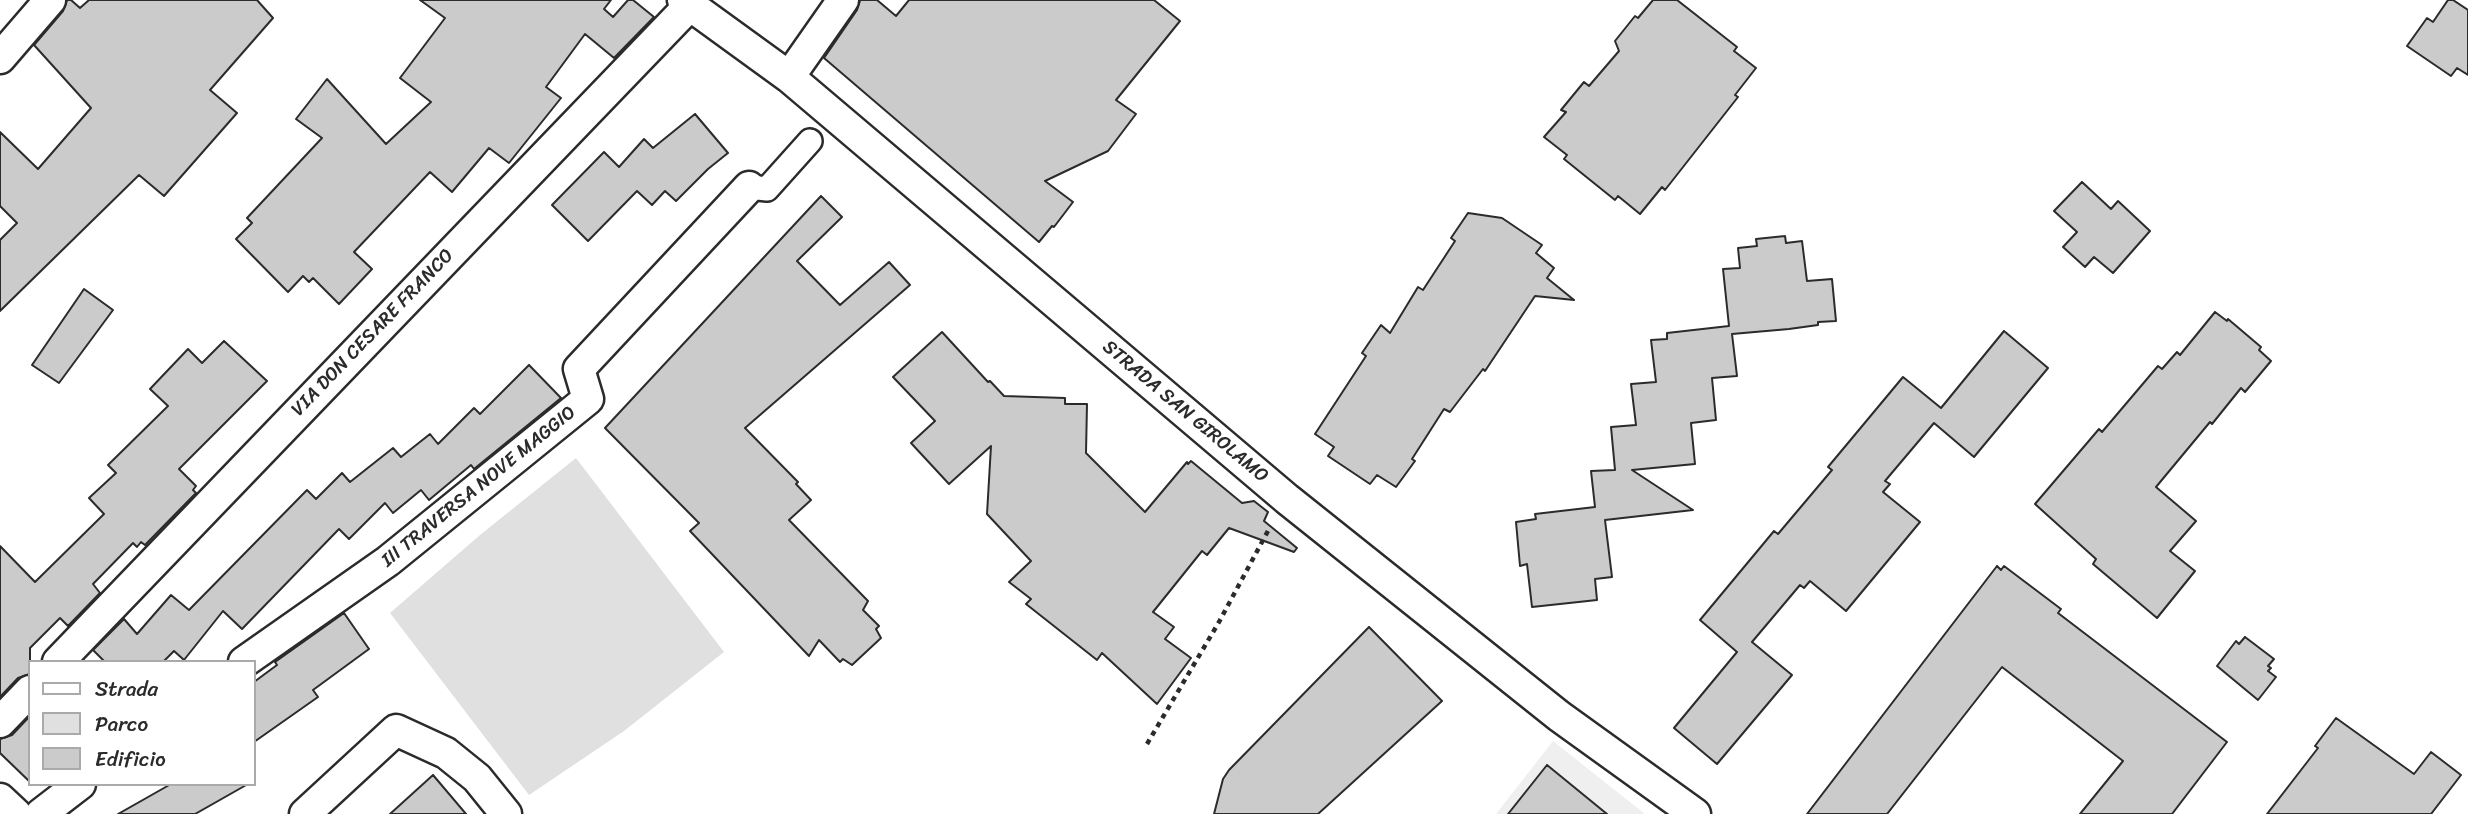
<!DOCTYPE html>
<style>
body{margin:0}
#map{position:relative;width:2468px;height:814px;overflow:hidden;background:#fff;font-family:Sriracha,sans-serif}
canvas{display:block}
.legend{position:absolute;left:28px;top:660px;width:228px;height:126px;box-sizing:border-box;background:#fff;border:2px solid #aaa;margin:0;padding:9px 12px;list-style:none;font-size:21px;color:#2b2b2b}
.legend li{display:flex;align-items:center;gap:14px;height:35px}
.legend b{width:35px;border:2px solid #aaa}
</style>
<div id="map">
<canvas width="2468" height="814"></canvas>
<ul class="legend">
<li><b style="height:9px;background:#fff"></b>Strada</li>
<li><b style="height:19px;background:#e0e0e0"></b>Parco</li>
<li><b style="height:19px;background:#cbcbcb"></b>Edificio</li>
</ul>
</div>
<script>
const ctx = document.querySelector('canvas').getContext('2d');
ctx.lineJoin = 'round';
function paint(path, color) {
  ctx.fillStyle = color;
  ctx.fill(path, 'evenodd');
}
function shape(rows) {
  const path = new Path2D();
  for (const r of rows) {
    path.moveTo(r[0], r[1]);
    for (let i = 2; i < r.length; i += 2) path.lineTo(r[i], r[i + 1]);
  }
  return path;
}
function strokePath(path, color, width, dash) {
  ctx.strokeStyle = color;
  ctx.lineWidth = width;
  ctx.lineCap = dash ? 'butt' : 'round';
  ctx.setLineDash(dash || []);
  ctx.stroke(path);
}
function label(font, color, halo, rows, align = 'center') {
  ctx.font = font + ' Sriracha,sans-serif';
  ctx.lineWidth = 5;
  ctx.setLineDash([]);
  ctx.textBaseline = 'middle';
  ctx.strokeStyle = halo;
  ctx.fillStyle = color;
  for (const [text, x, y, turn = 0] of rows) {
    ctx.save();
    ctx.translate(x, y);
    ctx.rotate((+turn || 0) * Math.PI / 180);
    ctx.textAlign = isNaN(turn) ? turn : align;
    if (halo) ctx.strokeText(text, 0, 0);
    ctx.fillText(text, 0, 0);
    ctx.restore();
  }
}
const built = shape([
 [1553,741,1645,814,1496,814]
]);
const green = shape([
 [576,458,724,652,624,731,529,795,390,613,480,535]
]);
const building = shape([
 [67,0,71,0,80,8,89,0,257,0,273,18,210,90,237,113,164,196,139,175,0,311,0,240,17,223,0,206,0,132,38,169,91,108,34,45,63,11,67,0],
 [420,0,611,0,604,9,613,17,628,0,633,0,654,17,614,58,585,34,546,87,561,98,509,163,489,148,452,192,430,172,354,252,372,269,339,304,313,278,309,282,303,276,288,292,236,239,252,223,247,218,322,138,296,119,327,79,386,144,431,102,400,78,445,18,420,0],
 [860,0,877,0,896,16,909,0,1154,0,1180,21,1116,100,1136,114,1108,151,1045,181,1073,202,1054,227,1052,226,1039,242,824,58,857,10,860,0],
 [1653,0,1677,0,1737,47,1734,51,1756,68,1735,95,1738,97,1665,190,1662,187,1640,214,1618,196,1615,200,1564,159,1567,155,1544,137,1566,112,1561,110,1584,82,1589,86,1619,51,1615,41,1635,16,1638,18,1653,0],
 [2448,0,2453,0,2468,10,2468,75,2457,68,2451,76,2407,46,2427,18,2433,22,2448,0],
 [695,114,728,153,708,169,676,201,665,191,652,205,637,191,588,241,552,205,604,152,619,167,644,139,653,148,695,114],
 [2082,182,2111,209,2118,201,2150,231,2113,273,2094,257,2085,267,2063,247,2077,232,2054,211,2082,182],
 [821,196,842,217,797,261,840,305,889,262,910,285,745,428,798,482,796,484,811,500,789,520,868,601,863,610,879,626,876,629,881,638,852,665,843,659,840,662,819,640,809,656,690,531,699,523,605,428,821,196],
 [1468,213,1502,218,1542,245,1536,253,1554,268,1547,278,1574,300,1535,296,1485,371,1483,369,1450,412,1444,409,1412,459,1415,461,1396,487,1377,475,1370,484,1328,456,1334,447,1315,434,1366,356,1362,353,1381,325,1390,333,1418,287,1423,290,1455,241,1451,238,1468,213],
 [1785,236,1786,243,1802,241,1807,281,1832,279,1836,321,1818,322,1818,325,1789,329,1732,334,1737,376,1712,378,1716,420,1691,423,1695,464,1632,470,1693,510,1605,520,1612,577,1595,579,1597,600,1532,607,1527,564,1520,566,1516,522,1536,519,1535,514,1595,507,1591,471,1615,470,1611,427,1636,425,1631,384,1656,382,1651,340,1667,339,1667,333,1729,326,1723,269,1740,268,1738,248,1757,246,1756,239,1785,236],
 [84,289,113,310,59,383,32,365,84,289],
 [2215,312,2227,321,2228,319,2261,347,2259,350,2271,361,2245,392,2241,388,2212,424,2210,422,2156,487,2196,521,2170,551,2195,571,2157,618,2093,564,2096,559,2035,504,2099,429,2102,432,2158,366,2162,369,2177,352,2180,355,2215,312],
 [2004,331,2048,368,1974,457,1934,423,1885,481,1890,484,1883,492,1920,522,1846,611,1810,581,1804,588,1800,585,1752,642,1792,675,1717,764,1674,728,1737,652,1700,620,1774,531,1778,534,1832,470,1828,467,1903,377,1941,408,2004,331],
 [942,332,988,382,990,381,1004,396,1065,398,1065,404,1087,404,1086,453,1145,512,1187,462,1188,464,1191,461,1242,503,1254,501,1268,512,1264,521,1297,548,1294,552,1229,528,1207,555,1202,551,1153,612,1174,627,1165,639,1191,658,1157,704,1102,653,1097,660,1026,604,1031,599,1009,582,1031,561,987,514,991,446,949,484,911,443,935,421,893,377,942,332],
 [224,341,267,381,179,469,196,486,193,490,196,493,145,545,141,542,137,547,133,543,93,584,100,593,68,626,60,618,30,648,30,674,18,678,0,697,0,546,35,582,104,514,89,498,116,473,108,465,168,406,150,389,188,349,202,363,224,341],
 [529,365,561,398,474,469,471,465,429,500,421,490,393,513,385,503,349,539,339,529,242,629,223,611,184,660,174,651,163,662,105,662,93,650,124,619,137,634,171,595,189,610,307,490,316,499,342,473,350,482,393,448,401,457,430,434,438,444,474,408,480,414,529,365],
 [1997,566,2001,570,2004,566,2061,609,2058,613,2227,742,2172,814,2080,814,2123,761,2002,667,1887,814,1807,814,1997,566],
 [344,613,369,649,313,690,318,697,254,742,254,682,277,665,275,662,344,613],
 [1369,627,1442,701,1318,814,1214,814,1223,779,1229,770,1369,627],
 [2245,637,2274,659,2268,666,2271,668,2268,671,2276,677,2258,700,2217,666,2236,641,2239,644,2245,637],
 [30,716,30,782,0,753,0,739,12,735,30,716],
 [2336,718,2414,774,2431,752,2461,775,2431,814,2267,814,2318,748,2315,746,2336,718],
 [1547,765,1607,814,1508,814,1547,765],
 [433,775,466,814,390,814,433,775],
 [171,784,248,784,195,814,118,814,171,784]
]);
const path = shape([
 [1147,744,1219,622,1269,529]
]);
const pedestrian = shape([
 [749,187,767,189,810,141]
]);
const minor = shape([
 [683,0,789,77,1287,499,1559,716,1695,814],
 [0,58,50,0],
 [789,77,843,0],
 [58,662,690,5],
 [244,662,388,561,588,399,579,369,749,187],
 [0,722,30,691],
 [0,799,16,814],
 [41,814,80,784],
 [305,814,396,730,446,753,477,778,506,814]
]);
const streetNames = [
 ["VIA DON CESARE FRANCO",373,333,-46],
 ["STRADA SAN GIROLAMO",1185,412,40],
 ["III TRAVERSA NOVE MAGGIO",479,487,-39]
];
paint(built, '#efefef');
paint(green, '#e0e0e0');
paint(building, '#cbcbcb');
strokePath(building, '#2b2b2b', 2);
strokePath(pedestrian, '#2b2b2b', 28);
strokePath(minor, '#2b2b2b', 35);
strokePath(path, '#2b2b2b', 4.5, [5, 5]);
strokePath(pedestrian, '#fff', 23);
strokePath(minor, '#fff', 30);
label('19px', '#2b2b2b', '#fff', streetNames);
</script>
